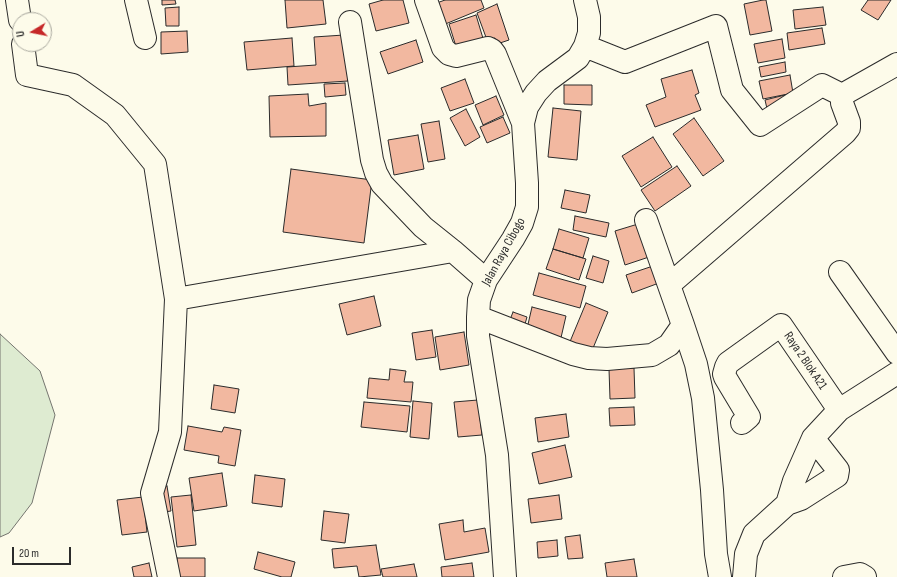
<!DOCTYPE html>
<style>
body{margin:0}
#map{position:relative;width:897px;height:577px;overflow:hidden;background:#fdfbea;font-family:"Sofia Sans Condensed",sans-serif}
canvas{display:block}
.north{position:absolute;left:12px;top:12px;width:40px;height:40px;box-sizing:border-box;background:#fdfbea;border:1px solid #a9a89e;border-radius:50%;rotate:260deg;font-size:11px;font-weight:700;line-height:16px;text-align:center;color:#2b2b2b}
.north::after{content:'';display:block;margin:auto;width:14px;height:18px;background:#c62828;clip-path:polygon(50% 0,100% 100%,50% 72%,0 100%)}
.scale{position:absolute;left:12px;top:547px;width:59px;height:18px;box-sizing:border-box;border:2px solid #2b2b2b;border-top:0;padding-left:5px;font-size:12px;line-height:14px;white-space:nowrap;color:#2b2b2b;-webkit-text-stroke:3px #fdfbea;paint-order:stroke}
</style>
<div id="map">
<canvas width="897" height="577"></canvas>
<div class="north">U</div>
<div class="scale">20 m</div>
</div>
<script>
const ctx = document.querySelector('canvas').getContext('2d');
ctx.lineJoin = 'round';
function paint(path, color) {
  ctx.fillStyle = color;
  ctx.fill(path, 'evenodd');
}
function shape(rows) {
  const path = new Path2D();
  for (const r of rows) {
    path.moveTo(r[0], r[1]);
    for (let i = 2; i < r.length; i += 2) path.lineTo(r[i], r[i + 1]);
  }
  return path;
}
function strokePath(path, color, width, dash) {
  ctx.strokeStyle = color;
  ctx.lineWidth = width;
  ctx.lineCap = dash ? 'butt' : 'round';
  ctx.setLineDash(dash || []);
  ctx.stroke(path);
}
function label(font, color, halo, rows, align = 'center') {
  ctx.font = font + ' "Sofia Sans Condensed",sans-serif';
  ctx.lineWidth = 3;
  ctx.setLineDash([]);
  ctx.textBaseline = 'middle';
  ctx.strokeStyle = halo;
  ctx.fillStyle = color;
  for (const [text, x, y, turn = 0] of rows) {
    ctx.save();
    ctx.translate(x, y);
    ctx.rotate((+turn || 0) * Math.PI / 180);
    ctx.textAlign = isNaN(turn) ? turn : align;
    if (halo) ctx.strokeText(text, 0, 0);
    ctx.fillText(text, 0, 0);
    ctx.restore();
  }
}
const green = shape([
 [0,334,40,371,55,415,32,503,9,533,0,537,0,334]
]);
const building = shape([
 [162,0,175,0,176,4,162,5,162,0],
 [285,0,323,0,326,24,287,28,285,0],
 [383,0,403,0,409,23,376,31,369,4,383,0],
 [445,0,481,0,484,8,443,25,434,4,445,0],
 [763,0,766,0,772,31,750,35,744,4,763,0],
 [868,0,891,0,878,20,861,10,868,0],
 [497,4,509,40,497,44,495,38,487,40,477,13,497,4],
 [179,7,179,26,166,26,165,8,179,7],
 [823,7,826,25,795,29,793,10,823,7],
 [476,15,485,45,458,53,449,24,476,15],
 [822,28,825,44,789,50,787,33,822,28],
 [187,31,188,52,161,54,161,32,187,31],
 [344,35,348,81,288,85,287,67,316,65,314,37,344,35],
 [292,38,294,66,247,70,244,42,292,38],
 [782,39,785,58,758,63,754,44,782,39],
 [416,40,423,62,388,74,380,52,416,40],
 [785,62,786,72,761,77,759,67,785,62],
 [692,70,699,93,695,95,701,110,655,127,646,105,666,97,661,79,692,70],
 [790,75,793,93,763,99,759,81,790,75],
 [465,79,474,103,450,111,441,88,465,79],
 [345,83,346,95,325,97,324,84,345,83],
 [564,85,592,85,592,105,564,104,564,85],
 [308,94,309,106,326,103,326,136,270,137,269,96,308,94],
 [785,95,789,107,768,113,765,100,785,95],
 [496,96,504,115,483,125,475,105,496,96],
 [553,108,581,111,577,160,548,157,553,108],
 [466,109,480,137,465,146,450,118,466,109],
 [503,117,510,133,487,143,480,127,503,117],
 [694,118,724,161,703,176,673,134,694,118],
 [439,121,445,159,428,162,421,124,439,121],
 [418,135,424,169,394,175,388,140,418,135],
 [653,137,672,167,641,187,622,156,653,137],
 [677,166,691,186,655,211,641,190,677,166],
 [291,169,372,180,364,243,283,232,291,169],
 [565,190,590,195,586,213,561,208,565,190],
 [575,216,609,223,606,237,573,230,575,216],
 [638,224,649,257,625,265,615,231,638,224],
 [559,229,589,238,583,258,553,249,559,229],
 [553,249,586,259,579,280,546,269,553,249],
 [593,256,609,261,603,283,586,278,593,256],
 [653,266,659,283,632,293,626,275,653,266],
 [539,273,586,286,580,308,533,295,539,273],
 [374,296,381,326,347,335,339,304,374,296],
 [586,303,608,312,591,353,569,344,586,303],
 [532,307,566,316,560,342,526,333,532,307],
 [513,312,527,317,523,331,508,325,513,312],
 [432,330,436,357,416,360,412,333,432,330],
 [464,332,469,365,440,370,435,337,464,332],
 [634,368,635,398,610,399,609,369,634,368],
 [390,369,406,371,404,382,413,382,411,402,367,398,369,378,389,380,390,369],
 [214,385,239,389,235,413,211,409,214,385],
 [478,400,482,435,458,437,454,402,478,400],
 [413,401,432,403,429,439,410,437,413,401],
 [364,402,410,406,407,432,361,427,364,402],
 [634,407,635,425,610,426,609,408,634,407],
 [566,414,569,437,538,442,535,418,566,414],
 [188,426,222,432,224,427,241,430,235,466,218,463,219,456,184,450,188,426],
 [565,445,572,477,539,484,532,453,565,445],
 [222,473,227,506,194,511,189,478,222,473],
 [255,475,285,479,282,507,252,503,255,475],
 [167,486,171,511,151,514,148,488,167,486],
 [191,495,196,545,177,547,171,497,191,495],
 [559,495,562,519,531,523,528,499,559,495],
 [143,497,147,532,122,535,117,500,143,497],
 [324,511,349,514,345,543,321,540,324,511],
 [463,520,464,532,485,528,489,552,445,560,439,524,463,520],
 [580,535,583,558,568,559,565,537,580,535],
 [557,540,558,556,538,558,537,542,557,540],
 [376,545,381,575,359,577,357,566,334,568,332,549,376,545],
 [258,552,295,562,291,577,282,577,254,569,258,552],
 [177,558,205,558,205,577,177,577,177,558],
 [634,559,637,577,607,577,605,563,634,559],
 [149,563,152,577,134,577,132,567,149,563],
 [472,563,474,577,442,577,441,567,472,563],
 [414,564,417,577,383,577,381,569,414,564]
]);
const minor = shape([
 [17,0,20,20],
 [136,0,145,38],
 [426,0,443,48,449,54,456,56,488,48,492,50,495,54,523,123],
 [350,22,372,160,376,173,382,184,423,227,453,251,486,280],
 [23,44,27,75,73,85,115,115,155,164,176,299,170,432,152,493,169,577],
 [585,46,625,62,716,26,732,90,760,125,822,85,842,95],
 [840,272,897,353],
 [669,285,845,133,849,128,849,122,842,103,842,95,897,64],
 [176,299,453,251],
 [478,317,573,354,589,358,607,359,652,355,669,345,683,325,646,220],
 [683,325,696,364,703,398,712,490,716,554,720,577],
 [742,423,749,417,725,377,724,374,726,367,728,363,781,325,839,410],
 [787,504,801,499,837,476,838,470,813,438],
 [505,577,497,455,478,336,478,317,479,300,486,280,513,239,522,223,527,207,527,183,523,123,527,107,536,93,547,81,578,58,585,46,589,33,589,17,585,0],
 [744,577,746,554,754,534,787,504,794,481,813,438,839,410,897,373],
 [844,577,860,574,865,577]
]);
const streetNames = [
 ["Jalan Raya Cibogo",504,252,-61],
 ["Raya 2 Blok A21",805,361,56]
];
paint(green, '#deebd1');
strokePath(green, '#74746e', 1);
paint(building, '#f2b8a0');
strokePath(building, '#2b2b2b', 1);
strokePath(minor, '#2b2b2b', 24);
strokePath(minor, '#fdfbea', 22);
label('13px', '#2b2b2b', '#fdfbea', streetNames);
</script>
